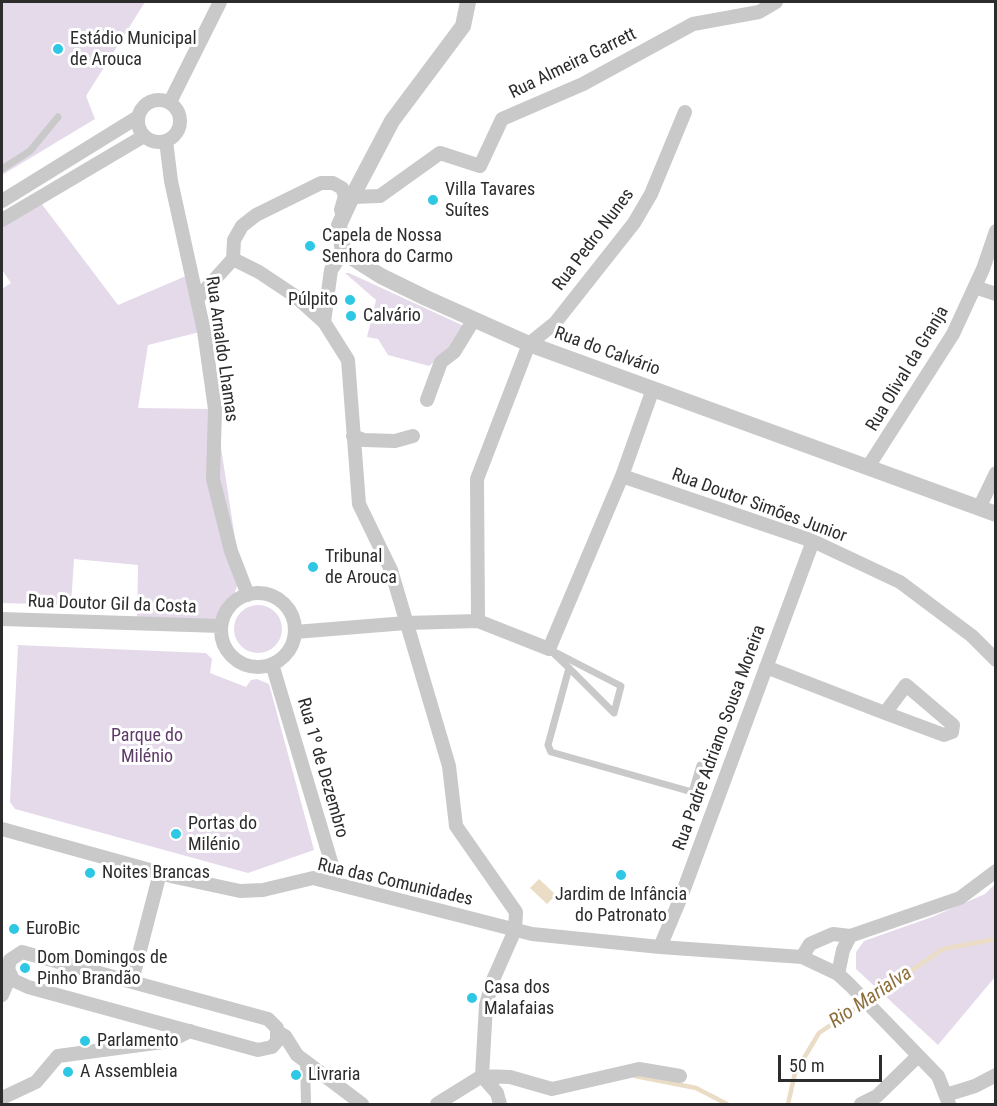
<!DOCTYPE html>
<meta charset="utf-8">
<style>
body{margin:0}
#map{position:relative;width:997px;height:1106px;overflow:hidden;background:#fff;font-family:"Roboto Condensed",sans-serif}
canvas{display:block}
.frame{position:absolute;inset:0;border:3px solid #2c2c2c;pointer-events:none}
.scale{position:absolute;left:778px;top:1055px;width:104px;height:27px;box-sizing:border-box;border:3px solid #2c2c2c;border-top:0;padding-left:8px;font-size:18px;line-height:21px;white-space:nowrap;color:#2c2c2c;-webkit-text-stroke:4px #fff;paint-order:stroke}
</style>
<div id="map">
<canvas width="997" height="1106"></canvas>
<div class="frame"></div>
<div class="scale">50 m</div>
</div>
<script>
const ctx = document.querySelector('canvas').getContext('2d');
ctx.lineJoin = 'round';
function paint(path, color) {
  ctx.fillStyle = color;
  ctx.fill(path, 'evenodd');
}
function shape(rows) {
  const path = new Path2D();
  for (const r of rows) {
    if (r.length === 3) {
      path.moveTo(r[0] + r[2], r[1]);
      path.arc(r[0], r[1], r[2], 0, 2 * Math.PI);
      continue;
    }
    path.moveTo(r[0], r[1]);
    for (let i = 2; i < r.length; i += 2) path.lineTo(r[i], r[i + 1]);
  }
  return path;
}
function strokePath(path, color, width, dash) {
  ctx.strokeStyle = color;
  ctx.lineWidth = width;
  ctx.lineCap = dash ? 'butt' : 'round';
  ctx.setLineDash(dash || []);
  ctx.stroke(path);
}
function label(font, color, halo, rows, align = 'center') {
  ctx.font = font + ' "Roboto Condensed",sans-serif';
  ctx.lineWidth = 6;
  ctx.setLineDash([]);
  ctx.textBaseline = 'middle';
  ctx.strokeStyle = halo;
  ctx.fillStyle = color;
  for (const [text, x, y, turn = 0] of rows) {
    ctx.save();
    ctx.translate(x, y);
    ctx.rotate((+turn || 0) * Math.PI / 180);
    ctx.textAlign = isNaN(turn) ? turn : align;
    if (halo) ctx.strokeText(text, 0, 0);
    ctx.fillText(text, 0, 0);
    ctx.restore();
  }
}
const green = shape([
 [2,2,145,2,86,96,95,119,2,175],
 [38,199,118,305,193,273,204,331,148,345,138,408,215,409,241,577,221,626,137,624,138,565,74,559,71,605,2,603,2,289,11,283,2,270,2,220],
 [345,273,349,273,464,326,447,352,429,366,388,355,378,339,367,337,376,300],
 [258,629,24],
 [16,645,206,653,212,659,210,673,246,687,251,680,257,679,269,684,314,850,248,873,15,809,10,802,18,646],
 [995,884,995,977,938,1045,856,969,856,952,864,941,932,917,985,894]
]);
const water = shape([
 [539,879,556,895,547,904,530,888]
]);
const stream = shape([
 [635,1076,696,1088,727,1104],
 [788,1104,795,1073,819,1033,943,949,996,939]
]);
const service = shape([
 [2,169,30,151,58,117],
 [549,649,621,686,614,713,569,668,549,649],
 [569,668,548,745,551,752,692,792,700,765]
]);
const pedestrian = shape([
 [305,1061,306,1104]
]);
const minor = shape([
 [159,121,21],
 [170,102,220,2],
 [166,141,171,181,204,331,215,409,213,479,231,551,248,595],
 [352,197,380,196,440,153,480,166,502,119,583,84,693,24,759,12,776,2],
 [2,201,138,117],
 [2,220,144,136],
 [343,252,331,270,324,322,348,360,359,504,391,570,449,766,456,826,516,912,515,930,493,980,486,1005,482,1076],
 [233,259,259,272,295,296,324,322],
 [975,287,996,294],
 [198,298,233,259,234,240,242,226,256,215,321,183,333,183,342,188,345,196,341,210],
 [427,400,441,362,454,352,473,321],
 [353,436,364,440,395,441,413,436],
 [868,467,953,334,983,269,996,231],
 [622,476,813,541,900,582,972,636,996,660],
 [979,508,996,473],
 [258,630,37],
 [2,619,221,626],
 [478,621,477,479,529,344,555,323,634,223,651,194,685,112],
 [295,632,406,623,478,621,549,649,622,476,653,389],
 [272,664,332,865,329,882],
 [766,667,885,713,944,735,952,732,953,725,906,685,885,713],
 [2,829,175,877,240,891,263,890,313,878,532,934,660,947,802,957,838,974,850,985,938,1076,949,1104],
 [660,947,681,897,813,541],
 [22,952,268,1019,277,1028,277,1041,272,1047,258,1050,28,987,13,980,8,969,10,960,22,952],
 [802,957,810,944,833,934,850,936,960,898,996,871],
 [838,974,843,950,850,936],
 [132,981,160,873],
 [2,995,10,976],
 [278,1032,285,1036,297,1055,362,1104],
 [482,1076,510,1077,552,1089,639,1069,680,1076],
 [482,1076,497,1093,500,1104],
 [946,1095,975,1086,996,1075],
 [2,1098,36,1082,58,1056,170,1041,190,1031],
 [437,1104,482,1076],
 [861,1104,877,1096,918,1056]
]);
const tertiary = shape([
 [468,2,463,26,392,121,352,197,339,225,343,252,381,276,426,298,529,344,996,514]
]);
const markers = [
 [58,49,6,"#2ec8e4"],
 [433,200,6,"#2ec8e4"],
 [310,246,6,"#2ec8e4"],
 [350,300,6,"#2ec8e4"],
 [351,316,6,"#2ec8e4"],
 [313,567,6,"#2ec8e4"],
 [176,834,6,"#2ec8e4"],
 [90,873,6,"#2ec8e4"],
 [621,875,6,"#2ec8e4"],
 [14,929,6,"#2ec8e4"],
 [25,968,6,"#2ec8e4"],
 [472,998,6,"#2ec8e4"],
 [85,1041,6,"#2ec8e4"],
 [68,1072,6,"#2ec8e4"],
 [296,1075,6,"#2ec8e4"]
];
const poiNames = [
 ["Estádio Municipal",70,39],
 ["de Arouca",70,60],
 ["Villa Tavares",445,190],
 ["Suítes",445,211],
 ["Capela de Nossa",322,236],
 ["Senhora do Carmo",322,257],
 ["Púlpito",338,300,"right"],
 ["Calvário",363,316],
 ["Tribunal",325,557],
 ["de Arouca",325,578],
 ["Portas do",188,824],
 ["Milénio",188,845],
 ["Noites Brancas",102,873],
 ["Jardim de Infância",621,895,"center"],
 ["do Patronato",621,916,"center"],
 ["EuroBic",26,929],
 ["Dom Domingos de",37,958],
 ["Pinho Brandão",37,979],
 ["Casa dos",484,988],
 ["Malafaias",484,1009],
 ["Parlamento",97,1041],
 ["A Assembleia",80,1072],
 ["Livraria",308,1075]
];
const streetNames = [
 ["Rua Almeira Garrett",573,64,-26],
 ["Rua Pedro Nunes",594,240,-53],
 ["Rua Arnaldo Lhamas",221,349,82],
 ["Rua do Calvário",607,352,20],
 ["Rua Olival da Granja",908,369,-59],
 ["Rua Doutor Simões Junior",759,506,20],
 ["Rua Doutor Gil da Costa",112,605,2],
 ["Rua Padre Adriano Sousa Moreira",720,738,-70],
 ["Rua 1º de Dezembro",322,768,74],
 ["Rua das Comunidades",395,883,13]
];
const parkNames = [
 ["Parque do",147,736],
 ["Milénio",147,757]
];
const waterNames = [
 ["Rio Marialva",871,998,-34]
];
paint(green, '#e5daea');
paint(water, '#eadcc5');
strokePath(stream, '#eadcc5', 4.5);
strokePath(service, '#c9c9c9', 7);
strokePath(pedestrian, '#c9c9c9', 10);
strokePath(minor, '#c9c9c9', 14);
strokePath(tertiary, '#c9c9c9', 16);
for (const [x, y, r, color] of markers) {
  const dot = new Path2D();
  dot.arc(x, y, r, 0, 2 * Math.PI);
  ctx.fillStyle = color;
  ctx.fill(dot);
  strokePath(dot, '#fff', 2);
}
label('18px', '#2c2c2c', '#fff', poiNames, 'left');
label('18px', '#2c2c2c', '#fff', streetNames);
label('18px', '#5d3a68', '#fff', parkNames);
label('italic 20px', '#8e6e3b', '#fff', waterNames);
</script>
